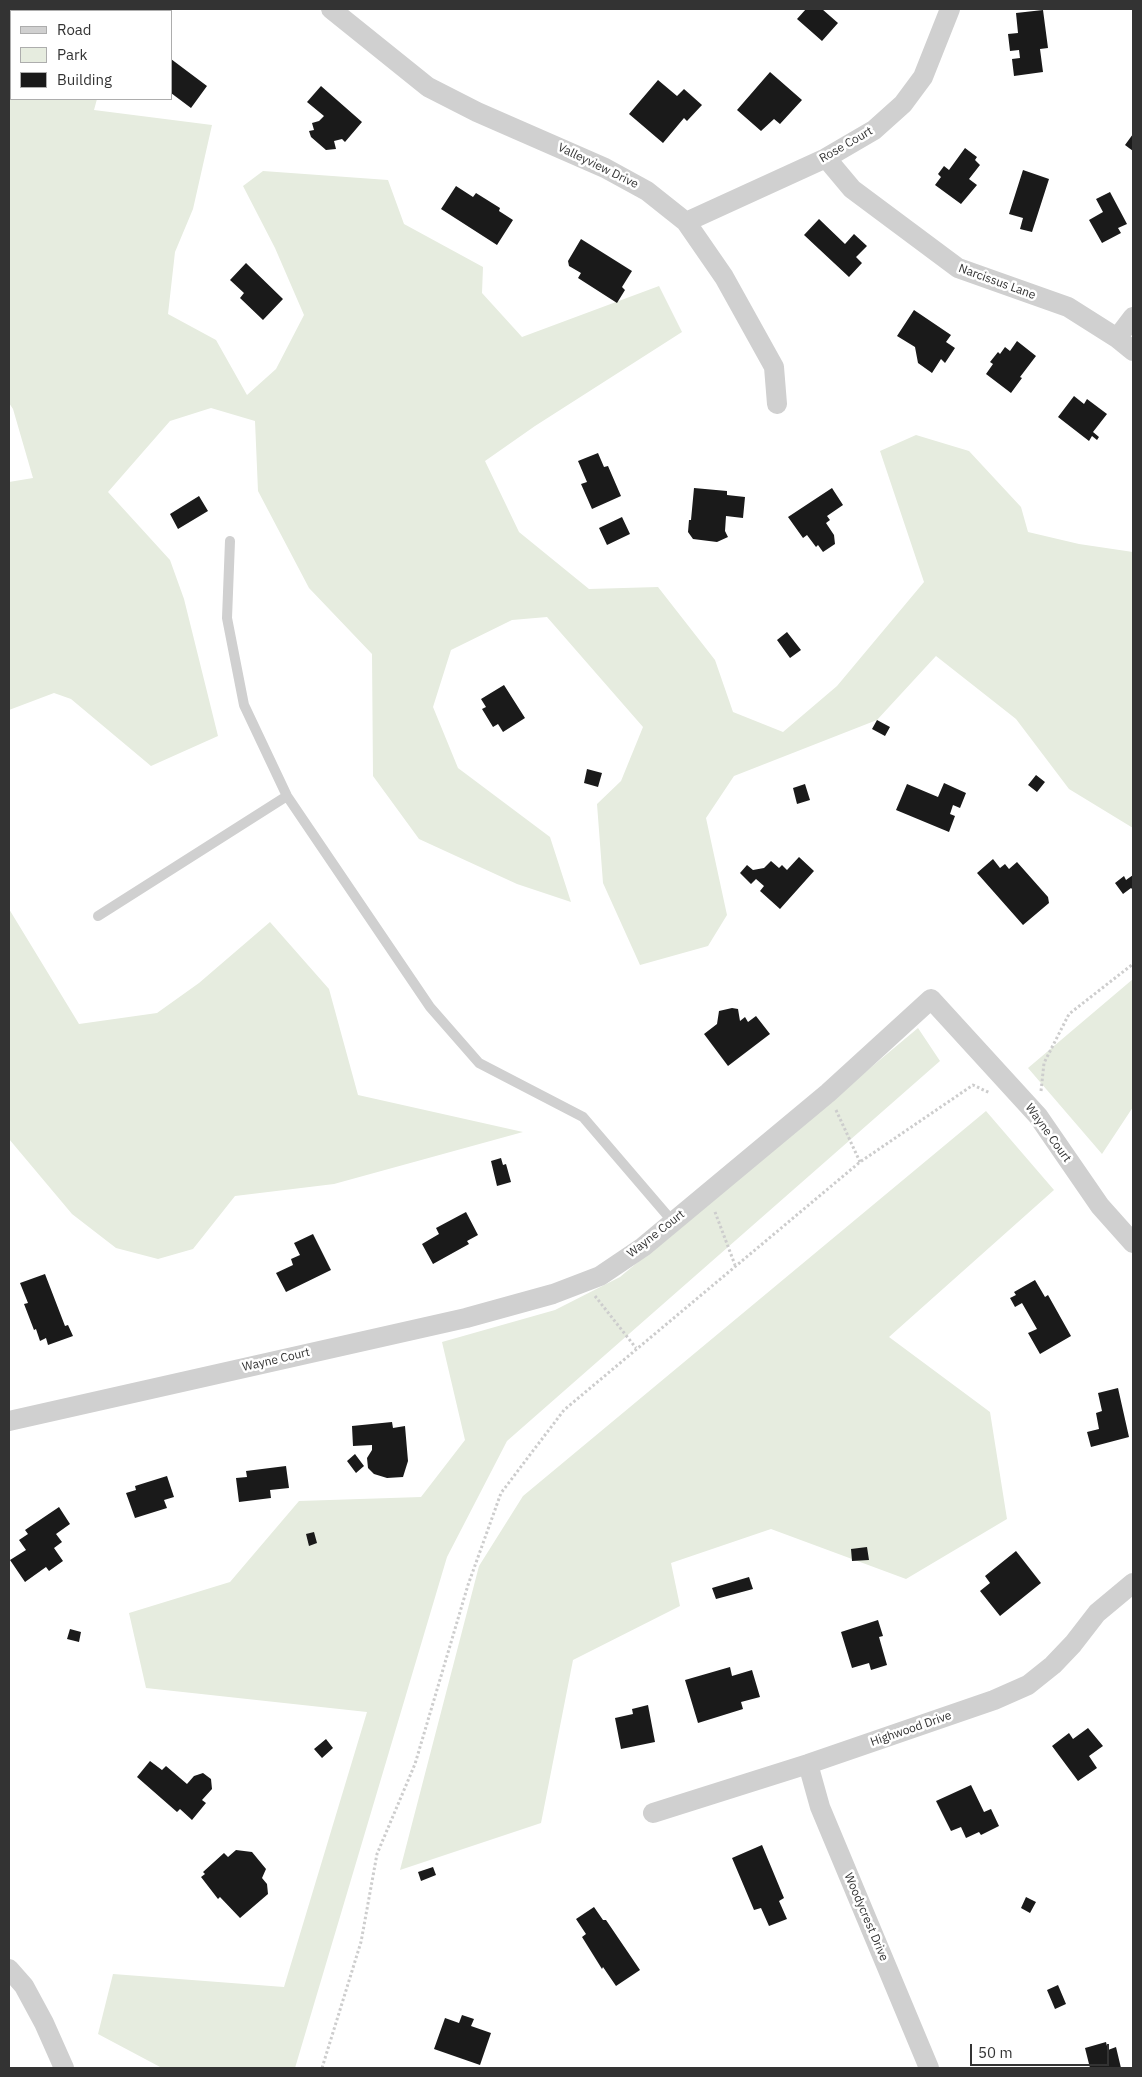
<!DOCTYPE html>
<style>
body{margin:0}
#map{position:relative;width:1142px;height:2077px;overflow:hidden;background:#fff;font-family:"IBM Plex Sans",sans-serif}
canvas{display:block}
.frame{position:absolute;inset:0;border:10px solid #333;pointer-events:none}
.legend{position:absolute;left:10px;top:10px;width:162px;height:90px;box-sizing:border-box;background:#fff;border:1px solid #adadad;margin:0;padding:6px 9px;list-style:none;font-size:15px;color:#333}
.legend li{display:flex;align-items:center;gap:10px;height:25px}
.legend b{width:25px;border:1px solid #adadad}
.scale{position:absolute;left:970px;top:2044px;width:139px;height:22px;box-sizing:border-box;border:2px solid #333;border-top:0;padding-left:6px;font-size:15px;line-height:18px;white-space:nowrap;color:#333;-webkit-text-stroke:4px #fff;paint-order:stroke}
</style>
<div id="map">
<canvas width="1142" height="2077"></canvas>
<div class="frame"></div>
<ul class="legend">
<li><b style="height:6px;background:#d0d0d0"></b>Road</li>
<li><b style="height:14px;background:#e6ecdf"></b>Park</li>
<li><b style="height:14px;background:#1a1a1a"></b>Building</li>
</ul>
<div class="scale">50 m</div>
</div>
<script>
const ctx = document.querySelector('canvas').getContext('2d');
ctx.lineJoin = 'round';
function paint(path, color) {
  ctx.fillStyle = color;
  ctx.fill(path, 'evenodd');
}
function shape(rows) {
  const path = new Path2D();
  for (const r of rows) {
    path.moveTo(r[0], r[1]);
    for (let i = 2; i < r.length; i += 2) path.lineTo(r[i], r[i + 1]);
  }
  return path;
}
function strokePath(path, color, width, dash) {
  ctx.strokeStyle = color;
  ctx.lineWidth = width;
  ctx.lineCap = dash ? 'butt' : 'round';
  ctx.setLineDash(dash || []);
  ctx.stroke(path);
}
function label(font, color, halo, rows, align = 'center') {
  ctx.font = font + ' "IBM Plex Sans",sans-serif';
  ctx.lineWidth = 5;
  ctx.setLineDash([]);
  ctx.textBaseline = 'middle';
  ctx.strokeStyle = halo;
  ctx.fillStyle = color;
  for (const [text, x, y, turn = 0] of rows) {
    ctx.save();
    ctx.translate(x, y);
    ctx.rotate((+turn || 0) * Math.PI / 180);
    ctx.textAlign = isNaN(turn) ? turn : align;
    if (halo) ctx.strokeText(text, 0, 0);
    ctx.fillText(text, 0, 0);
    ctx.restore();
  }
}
const green = shape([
 [9,9,20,9,28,11,11,11,11,99,97,99,94,110,212,125,193,209,175,252,168,314,216,340,247,395,276,369,304,315,275,248,243,186,263,171,388,180,404,224,483,267,482,293,522,337,659,286,682,332,535,426,485,461,519,532,589,589,658,587,715,660,733,712,783,732,837,686,924,582,880,451,916,435,969,451,1021,507,1028,532,1079,544,1133,552,1133,828,1069,789,1016,719,936,656,877,720,734,776,706,818,727,915,708,946,640,965,603,883,597,804,621,781,643,727,547,617,512,620,451,650,433,707,458,768,550,837,571,902,517,884,419,839,373,776,372,654,309,588,258,491,255,421,211,408,170,421,108,492,170,560,184,599,218,736,151,766,71,699,54,693,9,710,9,482,33,478,13,409,9,403],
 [9,909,79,1024,157,1013,199,983,270,922,329,989,358,1095,523,1132,334,1184,235,1196,193,1249,158,1259,116,1248,72,1214,9,1139],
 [1133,979,1133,1107,1102,1154,1028,1068],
 [918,1028,940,1061,507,1441,447,1557,295,2068,162,2068,98,2034,113,1974,284,1987,367,1712,146,1688,129,1613,230,1582,299,1501,421,1497,465,1440,442,1342,555,1310,620,1277],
 [986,1111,1054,1190,889,1337,990,1412,1007,1519,906,1579,771,1529,671,1563,680,1606,573,1660,541,1823,400,1870,479,1566,523,1496]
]);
const building = shape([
 [806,9,822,9,838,23,822,41,797,19],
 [1043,10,1048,48,1040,49,1043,72,1014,76,1012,59,1020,58,1019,50,1010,51,1008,34,1018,33,1016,13],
 [171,59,207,86,191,108,171,93],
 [770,72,802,100,780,124,774,119,761,131,737,110],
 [658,80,677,96,684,89,702,105,687,121,684,118,663,143,629,114],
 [321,86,362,122,345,142,342,139,334,141,336,149,326,150,311,137,309,131,314,130,312,123,319,121,324,116,307,102],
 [1133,134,1133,151,1125,145],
 [965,148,977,157,975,160,980,165,969,179,977,185,961,204,935,185,941,177,938,174,944,166,949,170],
 [1023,170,1049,179,1032,232,1020,229,1023,218,1009,214],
 [456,186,473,197,476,193,500,208,499,211,513,220,497,245,441,209],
 [1110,192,1127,224,1118,228,1121,233,1102,243,1089,220,1103,212,1096,199],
 [819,219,845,244,854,234,867,246,856,257,862,263,849,277,804,235],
 [581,239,632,271,622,287,625,290,617,303,578,278,581,273,569,266,568,261],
 [246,263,283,299,263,320,240,298,244,293,230,280],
 [914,310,951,335,946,342,955,348,945,363,941,359,932,373,918,363,915,347,897,336],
 [1017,341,1036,356,1020,377,1022,378,1011,393,986,374,993,364,990,362,998,352,1000,354,1005,347,1010,351],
 [1074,396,1084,404,1087,399,1107,414,1093,432,1099,437,1097,440,1092,436,1089,441,1058,417],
 [598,453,604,467,608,466,621,496,592,509,581,484,587,482,578,461],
 [694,488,727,491,727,495,745,497,743,518,726,516,725,531,728,537,717,542,693,539,688,532,689,520,691,520],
 [832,488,843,505,827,516,830,520,826,523,834,535,835,544,823,552,818,545,816,547,807,535,803,538,788,517],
 [199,496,208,511,178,529,170,514],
 [622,517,630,534,607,545,599,528],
 [787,632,801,650,790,658,777,640],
 [504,685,525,718,503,732,498,724,493,727,482,709,486,707,481,699],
 [877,720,890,727,885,736,872,729],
 [587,769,602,773,598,787,584,783],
 [1036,775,1045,782,1037,792,1028,785],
 [944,783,966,793,960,808,953,805,950,814,955,816,949,832,896,810,907,784,938,797],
 [805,784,810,800,797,804,793,788],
 [799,857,814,871,780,909,760,891,764,886,756,879,751,884,740,873,747,865,753,870,764,868,771,861,779,868,782,865,787,870],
 [993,859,1000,868,1005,864,1009,869,1017,862,1048,897,1049,903,1023,925,977,873],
 [1133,875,1133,890,1131,888,1123,894,1115,883,1124,876,1126,880],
 [732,1008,738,1009,740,1021,745,1017,748,1022,756,1016,770,1034,728,1066,704,1034,717,1024,719,1011],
 [501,1158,503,1165,506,1164,511,1182,497,1186,491,1161],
 [466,1212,478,1235,467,1241,469,1244,433,1264,422,1244,439,1234,436,1228],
 [313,1234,331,1270,286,1292,276,1273,293,1265,291,1259,300,1255,294,1243],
 [45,1274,65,1326,68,1325,73,1336,48,1345,46,1338,40,1341,36,1329,34,1330,24,1304,28,1303,20,1283],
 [1035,1280,1045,1297,1048,1295,1071,1336,1040,1354,1028,1333,1037,1329,1022,1303,1015,1307,1010,1298,1016,1295,1014,1292],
 [1118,1388,1129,1437,1091,1447,1087,1432,1099,1429,1096,1413,1102,1411,1098,1393],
 [392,1422,393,1428,405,1426,408,1461,403,1477,387,1478,374,1474,368,1468,367,1458,372,1450,372,1445,353,1446,352,1426],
 [355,1454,364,1466,356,1473,347,1461],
 [286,1466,289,1488,270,1490,271,1498,239,1502,236,1478,247,1477,246,1471],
 [167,1476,174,1497,164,1500,167,1508,135,1518,126,1493,136,1490,135,1486],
 [59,1507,70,1524,56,1534,62,1542,54,1548,63,1561,49,1571,46,1567,25,1582,10,1560,26,1550,19,1540,28,1534,25,1530],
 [314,1532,317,1543,309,1546,306,1534],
 [867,1547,869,1560,852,1561,851,1549],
 [1016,1551,1041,1583,1000,1616,980,1591,990,1583,985,1576],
 [749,1577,753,1589,716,1599,712,1588],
 [878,1620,883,1636,879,1637,887,1665,871,1670,869,1663,852,1668,841,1632],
 [70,1629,81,1632,79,1642,67,1639],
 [730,1667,732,1676,752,1670,760,1697,741,1702,743,1709,698,1723,685,1680],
 [648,1705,655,1742,621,1749,615,1718,633,1714,632,1709],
 [1088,1728,1103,1746,1089,1756,1097,1768,1078,1781,1052,1746,1069,1733,1073,1739],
 [326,1739,333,1748,322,1758,314,1749],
 [150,1761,162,1770,166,1766,187,1784,194,1776,203,1773,211,1779,212,1789,202,1800,206,1803,192,1820,180,1809,177,1812,137,1777],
 [971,1785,984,1812,991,1809,999,1826,981,1835,979,1832,966,1838,961,1827,951,1831,936,1801],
 [762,1845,784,1898,779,1901,787,1919,769,1926,761,1908,754,1910,732,1858],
 [236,1850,252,1852,266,1869,262,1878,267,1884,268,1894,240,1918,220,1897,218,1899,201,1877,205,1874,203,1872,224,1853,228,1857],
 [433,1867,436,1875,421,1881,418,1872],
 [1026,1897,1036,1902,1030,1913,1021,1908],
 [594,1907,603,1920,606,1920,640,1970,616,1986,603,1967,602,1969,582,1937,586,1934,576,1919],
 [1058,1985,1066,2004,1055,2009,1047,1990],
 [462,2015,474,2019,471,2026,491,2033,480,2065,434,2049,445,2018,459,2023],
 [1106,2042,1108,2050,1116,2047,1121,2068,1090,2068,1085,2048]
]);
const path = shape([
 [1041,1091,1044,1063,1069,1014,1133,964],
 [836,1110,860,1162],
 [715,1212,735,1265],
 [595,1296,636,1348],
 [322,2068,361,1942,377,1854,415,1764,468,1585,501,1493,564,1410,860,1162,973,1085,990,1093]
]);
const lane = shape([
 [230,541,227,618,244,705,287,796,430,1007,479,1063,583,1117,673,1222],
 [98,916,287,796]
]);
const street = shape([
 [331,9,428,87,477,112,605,168,647,191,686,222,724,277,774,367,777,404],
 [826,158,852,189,958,268,1068,307,1117,338,1133,351],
 [686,222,826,158,874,130,903,104,923,77,950,9],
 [1117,338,1133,317],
 [9,1421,466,1318,553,1294,600,1276,643,1247,828,1093,931,999,1038,1116,1100,1206,1133,1243],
 [808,1764,820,1807,929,2068],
 [653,1813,808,1764,994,1700,1028,1685,1053,1665,1073,1644,1097,1613,1133,1583],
 [9,1969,24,1986,44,2023,64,2068]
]);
const streetNames = [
 ["Rose Court",846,145,-30],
 ["Valleyview Drive",598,166,26],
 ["Narcissus Lane",997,282,20],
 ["Wayne Court",1048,1133,54],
 ["Wayne Court",656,1234,-38],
 ["Wayne Court",276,1360,-13],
 ["Highwood Drive",911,1729,-19],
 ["Woodycrest Drive",866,1917,67]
];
paint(green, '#e6ecdf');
paint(building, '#1a1a1a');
strokePath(path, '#cdcdcd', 3, [2.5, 2.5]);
strokePath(lane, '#d0d0d0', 10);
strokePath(street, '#d0d0d0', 20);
label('12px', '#333', '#fff', streetNames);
</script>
